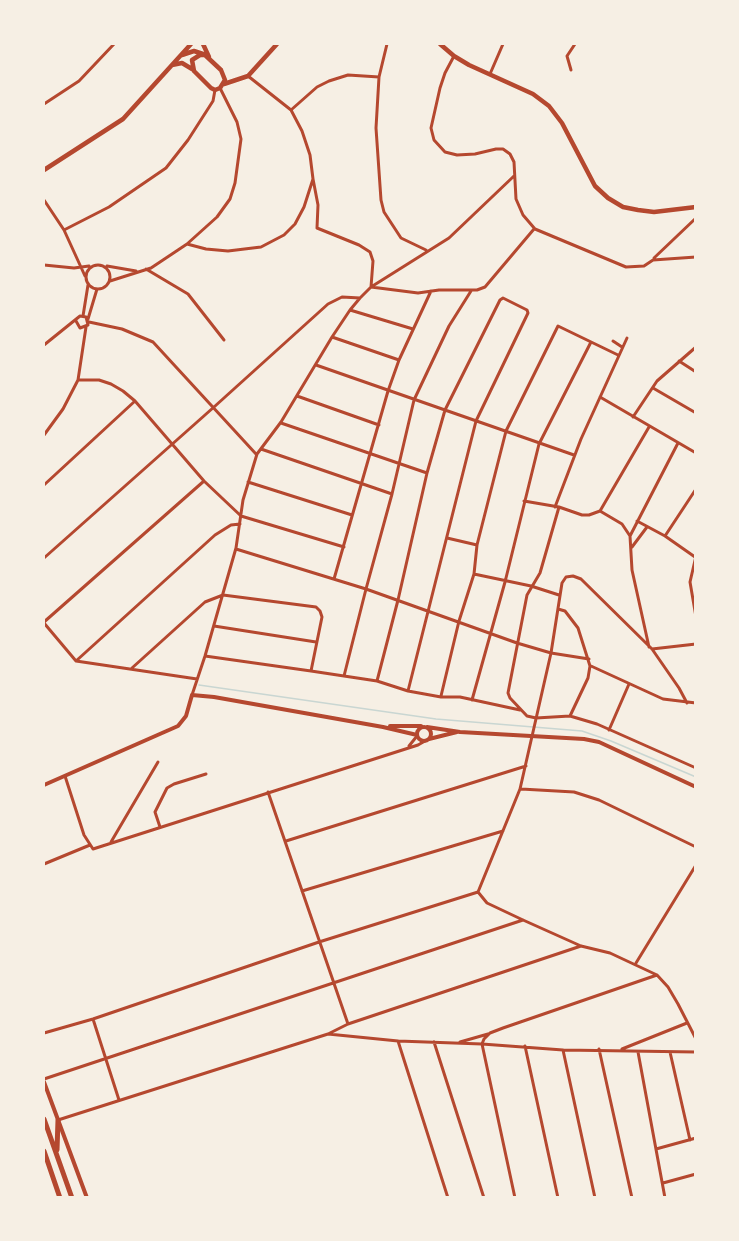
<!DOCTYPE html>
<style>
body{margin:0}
#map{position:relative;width:739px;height:1241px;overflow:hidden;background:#f6efe4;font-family:Jost,sans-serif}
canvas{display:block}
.frame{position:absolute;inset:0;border:45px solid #f6efe4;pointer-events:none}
</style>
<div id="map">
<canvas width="739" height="1241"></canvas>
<div class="frame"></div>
</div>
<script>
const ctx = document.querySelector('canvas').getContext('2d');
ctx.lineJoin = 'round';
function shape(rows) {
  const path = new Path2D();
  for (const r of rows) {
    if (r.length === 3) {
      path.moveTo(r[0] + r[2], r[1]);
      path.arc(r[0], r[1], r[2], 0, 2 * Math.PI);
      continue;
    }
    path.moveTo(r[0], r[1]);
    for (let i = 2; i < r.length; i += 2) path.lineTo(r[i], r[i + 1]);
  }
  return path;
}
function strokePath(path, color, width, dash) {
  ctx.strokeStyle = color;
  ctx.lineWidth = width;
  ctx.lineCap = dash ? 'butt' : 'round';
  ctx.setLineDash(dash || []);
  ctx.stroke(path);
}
const stream = shape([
 [199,685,436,719,582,731,611,741,696,777]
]);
const minor = shape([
 [387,44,379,77,376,128,381,200,384,212,401,238,426,250],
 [454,56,445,73,440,88,431,128,434,140,445,152,457,155,475,154,496,149,503,149,510,154,514,162,516,199,523,215,535,229,626,267,644,266,653,260,696,257],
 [571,70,567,56,575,44],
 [490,74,503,44],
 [44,104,79,81,114,44],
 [291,110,317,87,329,81,348,75,379,77],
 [313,179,318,205,317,228,359,245,370,252,373,261,371,287,418,293,439,290,477,290,485,287,534,229],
 [44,200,64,230,85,276],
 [64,230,109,207,166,168,188,140,213,101,215,90],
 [187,244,206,249,228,251,261,247,284,235,295,224,304,207,313,179,310,155,302,131,291,110,248,76],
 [654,258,696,218],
 [98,277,12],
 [44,265,74,268,89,266],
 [107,266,136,271],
 [146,269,188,294,224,340],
 [110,281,151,268,187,244,217,217,230,199,235,183,241,139,237,122,220,88],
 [350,310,413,329],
 [83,316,88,285],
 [88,319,97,289],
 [89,322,122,329,153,342,256,454],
 [332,337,399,360],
 [613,341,622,347],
 [44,345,80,316,86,317,88,325,80,328,76,321],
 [679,361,696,372],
 [316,365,574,455],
 [78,380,99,380,111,384,123,391,135,401,204,481,241,516,344,547],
 [653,388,696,413],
 [297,396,379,425],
 [600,397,696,453],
 [633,417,657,381,696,347],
 [281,423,427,473],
 [44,435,63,409,78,380,86,327],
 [261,449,392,494],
 [248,482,352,515],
 [44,485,135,401],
 [524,501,559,507,582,515,589,515,600,511],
 [555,507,581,439,627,338],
 [559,507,540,573,527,595,508,693,510,698,527,716,536,718,570,716,597,724,696,768],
 [600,511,622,524,630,536,632,570,649,647],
 [600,511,649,427],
 [637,521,665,536,695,557],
 [630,536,678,443],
 [665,536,696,489],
 [447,538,477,545],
 [632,547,647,527],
 [236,549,366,589,517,643,551,653,589,659],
 [696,556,690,582,696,617],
 [44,558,214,407,328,304,342,297,360,298],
 [474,574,531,586,559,595],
 [334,579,388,391,399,360,431,291],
 [558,609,565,611,578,628,590,666,588,678,570,716],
 [44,622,204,481],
 [44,623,76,661,197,679],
 [214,626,316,642],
 [652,649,696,644],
 [205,656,311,671],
 [76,661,215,535,231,525,240,524],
 [591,666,663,699,696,703],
 [132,668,205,602,223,595,316,607,320,611,322,617,311,671,377,681,408,691,441,697,460,697,520,710],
 [344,676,366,589,392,494,414,400,449,326,471,291],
 [377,681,398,600,427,473,445,410,500,300,503,298,527,310,528,313,476,421,408,691],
 [192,695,205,656,236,548,243,500,257,454,281,422,332,337,350,310,360,298,371,287,449,238,514,176],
 [441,696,459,621,474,574,477,545,506,431,558,326,618,355],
 [472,700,505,582,539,444,591,342],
 [609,730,629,684],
 [409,746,417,736],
 [65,776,84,835,93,849,418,745,425,741],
 [521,789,574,792,599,800,696,847],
 [268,792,348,1024],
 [160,827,155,812,167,788,174,784,206,774],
 [286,841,526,766],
 [111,842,158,762],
 [44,864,90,845],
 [302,891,503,831],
 [478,892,520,789,551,653,562,583,566,577,573,576,581,579,652,649,679,688,687,703],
 [478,892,487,903,523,920,581,946,610,953,657,975,668,987,678,1004,696,1039],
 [636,963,696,865],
 [93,1019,119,1100],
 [44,1033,93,1019,319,942,478,892],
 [328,1034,348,1024,581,946],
 [398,1041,448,1198],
 [434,1042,484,1198],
 [460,1042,488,1034],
 [525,1046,558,1198],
 [599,1049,632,1198],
 [622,1049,687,1023],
 [563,1050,595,1198],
 [638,1052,665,1198],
 [670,1052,690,1140],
 [44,1079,523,920],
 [58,1120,328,1034,398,1041,482,1044,563,1050,696,1052],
 [656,1149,696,1138],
 [663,1183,696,1174],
 [515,1198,482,1044,484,1039,490,1033,503,1028,657,975]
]);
const tertiary = shape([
 [390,726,421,726],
 [424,734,7],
 [427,727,460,732,584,739,599,742,696,787],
 [429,739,457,732],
 [44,785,178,726,186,716,192,695,214,697,383,727,417,735],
 [44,1082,87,1198]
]);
const secondary = shape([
 [203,44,209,57],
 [440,44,454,56,469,65,533,94,549,106,562,123,595,186,608,198,623,207,638,210,654,212,696,207],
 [182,55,194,51,203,54],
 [200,55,205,55,221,70,225,80,220,88,215,90,211,88,194,71,192,60,200,55],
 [172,65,182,63,192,69],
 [224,84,248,76,277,44],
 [44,170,123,119,191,44]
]);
const motorway = shape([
 [44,1119,72,1198],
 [57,1150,58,1120],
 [44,1151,60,1198]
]);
strokePath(stream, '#c9d6d2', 1.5);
strokePath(minor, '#b5482f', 3);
strokePath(tertiary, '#b5482f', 4);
strokePath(secondary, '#b5482f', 4.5);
strokePath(motorway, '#b5482f', 5);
</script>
